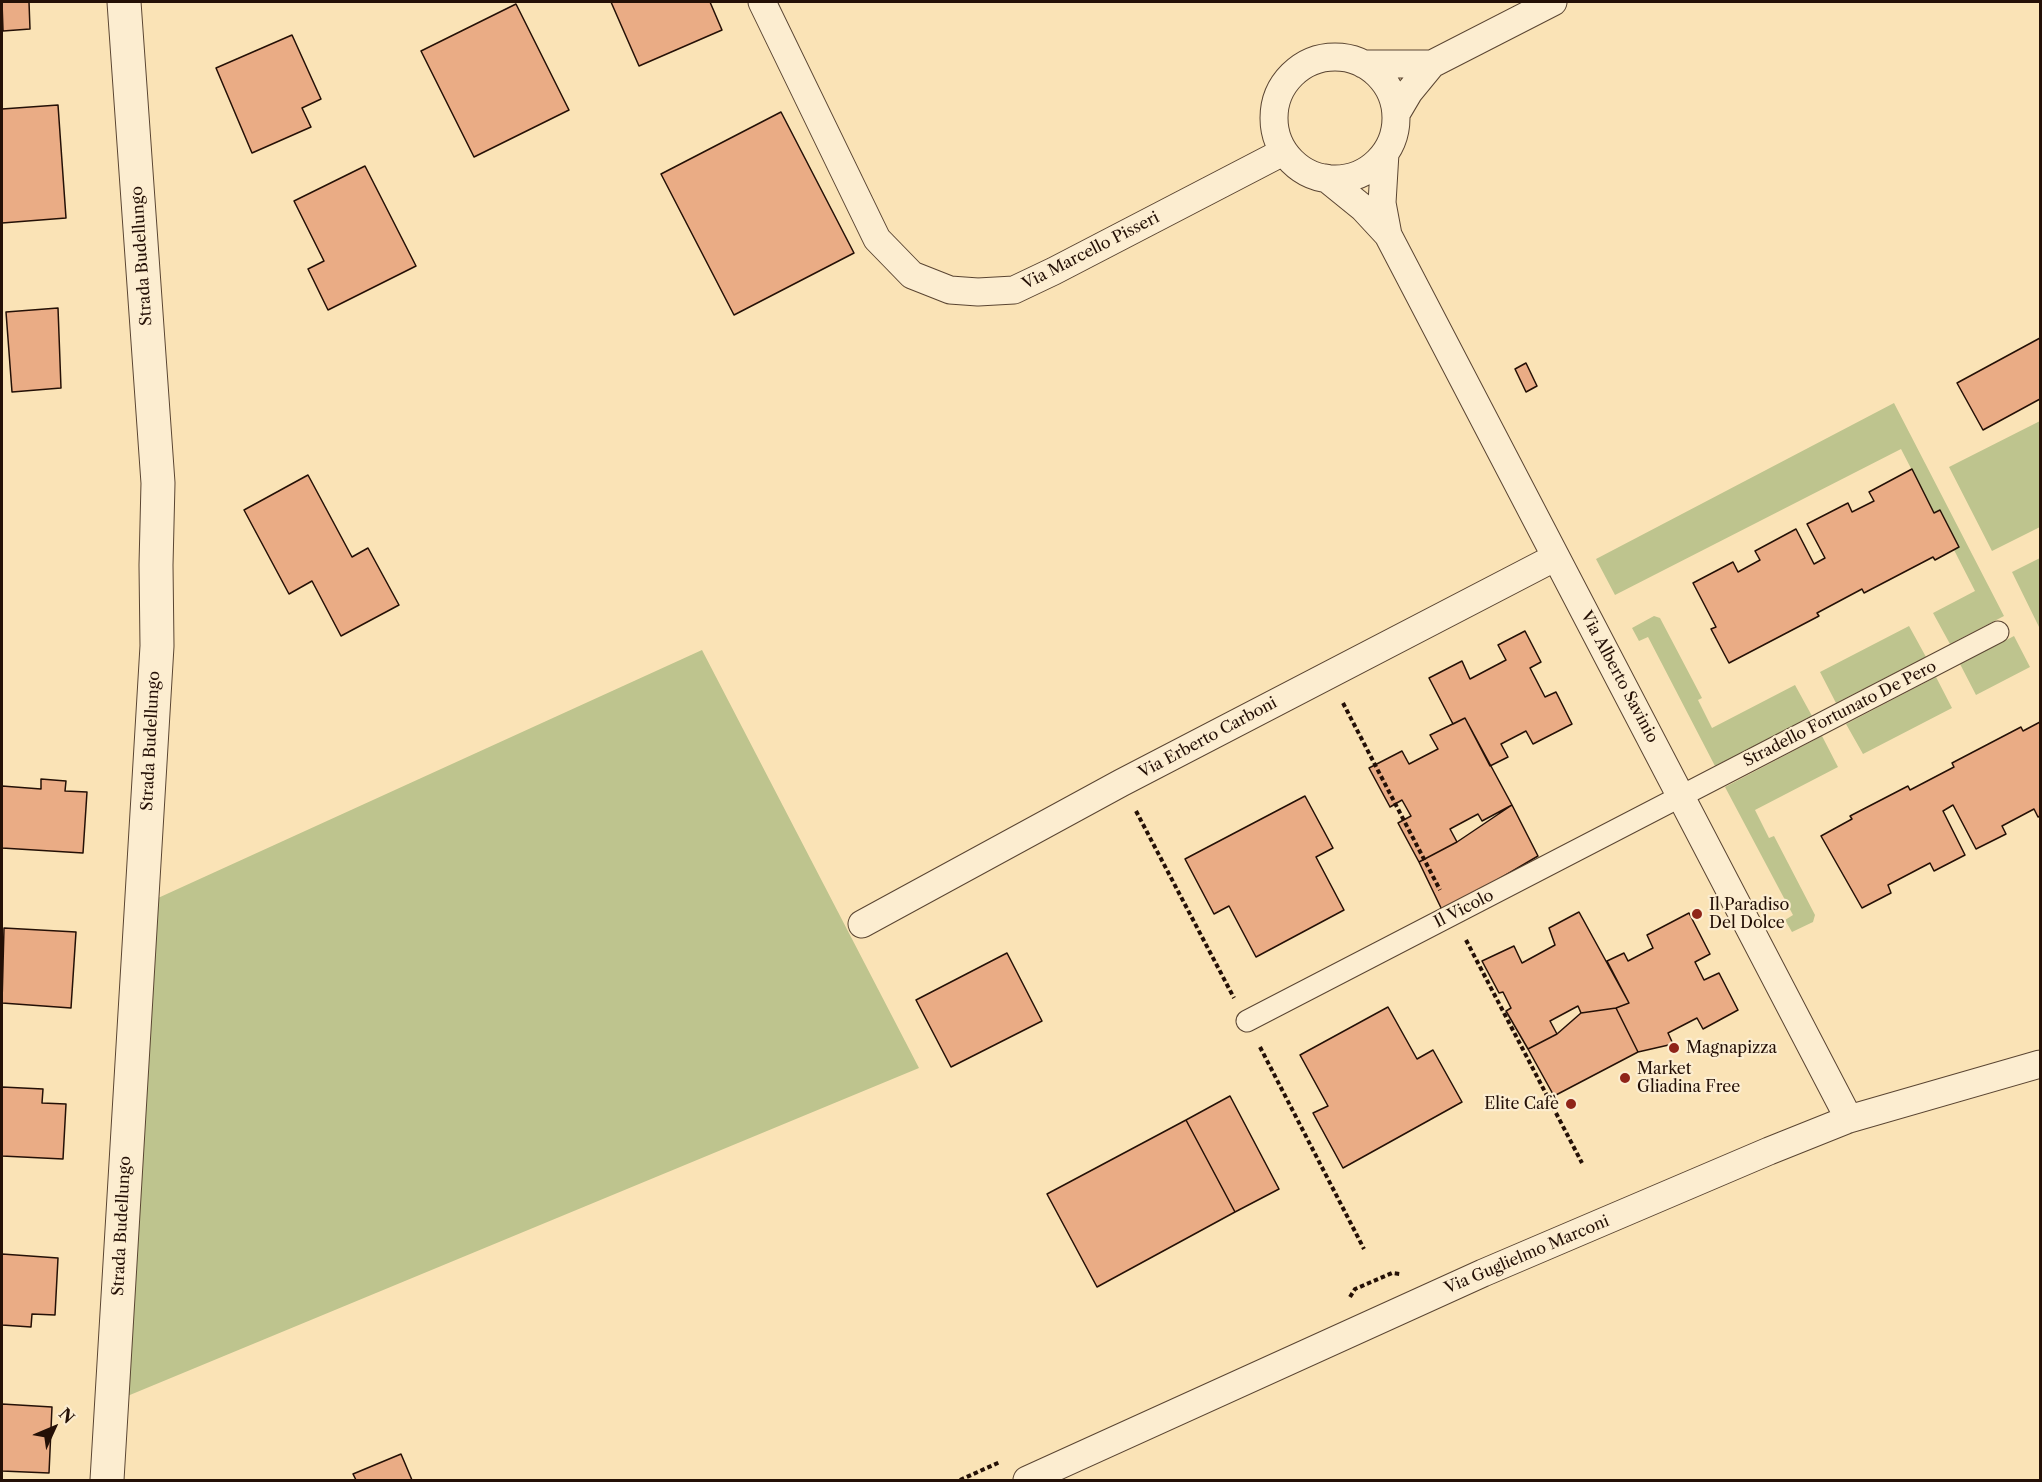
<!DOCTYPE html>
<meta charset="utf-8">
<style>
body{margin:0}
#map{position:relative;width:2042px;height:1482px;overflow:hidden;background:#fae3b6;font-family:"Libre Caslon Text",serif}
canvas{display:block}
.frame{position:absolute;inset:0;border:3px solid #241006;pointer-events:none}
.north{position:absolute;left:24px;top:1398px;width:60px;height:60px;-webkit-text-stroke:4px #fcedd0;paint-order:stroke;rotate:46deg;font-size:16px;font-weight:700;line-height:24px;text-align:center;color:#241006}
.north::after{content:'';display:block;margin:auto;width:21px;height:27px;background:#241006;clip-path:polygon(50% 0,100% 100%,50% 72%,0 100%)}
</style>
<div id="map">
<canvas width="2042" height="1482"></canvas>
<div class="frame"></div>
<div class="north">N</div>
</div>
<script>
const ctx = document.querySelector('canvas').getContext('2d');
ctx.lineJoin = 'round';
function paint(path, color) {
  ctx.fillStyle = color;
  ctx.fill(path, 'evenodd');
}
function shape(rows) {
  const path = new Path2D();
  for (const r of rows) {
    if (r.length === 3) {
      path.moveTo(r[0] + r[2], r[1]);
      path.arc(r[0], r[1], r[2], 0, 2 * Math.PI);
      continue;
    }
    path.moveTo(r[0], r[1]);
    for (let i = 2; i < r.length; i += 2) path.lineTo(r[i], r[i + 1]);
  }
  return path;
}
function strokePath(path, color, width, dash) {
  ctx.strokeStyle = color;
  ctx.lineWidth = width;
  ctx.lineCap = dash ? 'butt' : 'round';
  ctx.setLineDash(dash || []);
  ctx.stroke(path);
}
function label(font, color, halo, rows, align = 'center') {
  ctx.font = font + ' "Libre Caslon Text",serif';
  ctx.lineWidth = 4.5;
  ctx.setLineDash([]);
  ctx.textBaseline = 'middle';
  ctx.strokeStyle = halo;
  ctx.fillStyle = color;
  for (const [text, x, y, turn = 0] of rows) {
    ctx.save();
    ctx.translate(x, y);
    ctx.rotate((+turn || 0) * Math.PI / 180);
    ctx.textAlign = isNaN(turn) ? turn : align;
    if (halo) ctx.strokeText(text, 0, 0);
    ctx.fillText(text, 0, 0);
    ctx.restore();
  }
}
const green = shape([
 [1894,403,2004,616,1950,644,1933,613,1975,591,1954,550,1959,547,1941,511,1934,513,1901,449,1615,595,1596,559],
 [2040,421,2040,527,1992,551,1949,467],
 [2040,558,2040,629,2012,572],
 [1654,616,1660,618,1702,698,1698,700,1712,728,1795,685,1812,716,1715,766,1648,637,1639,641,1632,628],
 [1909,626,1926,657,1836,703,1820,672],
 [2014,636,2030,667,1976,695,1960,664],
 [702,650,919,1068,125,1397,158,898],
 [1936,677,1952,708,1863,754,1846,724],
 [1822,736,1838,767,1755,810,1769,838,1774,836,1815,915,1813,922,1792,932,1785,920,1793,915,1725,787]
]);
const building = shape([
 [2,2,29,2,30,29,3,31,2,2],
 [611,2,710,2,722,30,639,66,611,2],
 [516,4,569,110,474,157,421,51,516,4],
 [292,35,321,99,302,108,311,127,252,153,216,68,292,35],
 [58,105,66,218,2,223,2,109,58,105],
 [781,112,854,253,734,315,661,174,781,112],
 [365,166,416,266,328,310,308,269,324,261,294,201,365,166],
 [58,308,61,388,12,392,6,312,58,308],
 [2040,338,2040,399,1983,430,1957,383,2040,338],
 [1526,363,1537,386,1526,392,1515,369,1526,363],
 [1912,469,1934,513,1940,510,1959,547,1935,560,1933,557,1864,593,1862,589,1817,613,1819,616,1729,663,1711,629,1716,627,1693,583,1733,562,1738,572,1760,560,1755,551,1796,529,1814,564,1825,558,1807,524,1848,503,1852,512,1874,501,1869,492,1912,469],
 [308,475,352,557,368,548,399,605,341,636,312,581,289,594,244,510,308,475],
 [1525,631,1541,662,1530,668,1545,697,1556,692,1572,724,1533,744,1526,731,1501,744,1508,757,1490,766,1465,718,1453,724,1429,678,1462,661,1470,679,1506,660,1498,645,1525,631],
 [1465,718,1512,805,1482,821,1478,814,1450,829,1457,842,1419,862,1398,823,1411,816,1402,800,1390,807,1369,768,1402,751,1409,764,1438,749,1430,735,1465,718],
 [2040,722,2040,816,2038,817,2034,809,2002,826,2006,834,1976,849,1953,805,1943,811,1965,855,1934,871,1930,863,1888,885,1891,893,1862,908,1821,836,1852,819,1850,816,1908,786,1910,790,1954,767,1952,763,2021,727,2023,731,2040,722],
 [41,779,66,781,65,791,87,792,83,853,2,848,2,786,41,789,41,779],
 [1305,796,1333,848,1316,857,1344,910,1256,957,1229,906,1214,914,1185,859,1305,796],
 [1512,805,1538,856,1443,912,1419,862,1457,842,1512,805],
 [1579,912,1629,1003,1616,1008,1581,1013,1578,1006,1550,1021,1557,1034,1528,1049,1506,1011,1511,1008,1503,992,1499,993,1482,961,1514,946,1522,963,1555,945,1549,928,1579,912],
 [1689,913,1710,954,1695,962,1704,980,1719,973,1738,1010,1703,1029,1697,1018,1668,1033,1673,1044,1638,1052,1616,1008,1629,1003,1607,961,1624,953,1628,961,1653,948,1647,935,1689,913],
 [4,928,76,932,71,1008,2,1003,4,928],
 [1007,953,1042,1021,951,1067,916,1000,1007,953],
 [1388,1007,1417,1059,1433,1050,1462,1102,1343,1168,1313,1113,1328,1106,1300,1055,1388,1007],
 [1616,1008,1638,1052,1554,1096,1528,1049,1557,1034,1581,1013,1616,1008],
 [2,1087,43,1089,42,1103,66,1104,63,1159,2,1156,2,1087],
 [1230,1096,1279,1189,1235,1212,1186,1120,1230,1096],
 [1186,1120,1235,1212,1097,1287,1047,1194,1186,1120],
 [2,1254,58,1258,55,1315,32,1314,31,1327,2,1325,2,1254],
 [2,1404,52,1407,49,1473,2,1471,2,1404],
 [401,1454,412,1480,356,1480,353,1474,401,1454]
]);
const path = shape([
 [1343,703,1440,890],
 [1136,811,1234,998],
 [1466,940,1582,1163],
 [1260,1047,1364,1249],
 [1350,1297,1355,1289,1392,1273,1400,1274],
 [960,1480,1000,1462]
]);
const pedestrian = shape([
 [1247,1021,1998,632]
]);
const minor = shape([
 [762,2,877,239,912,275,950,290,978,292,1014,290,1054,271,1283,152],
 [1335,118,61],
 [1363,64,1432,64],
 [1396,114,1409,92,1432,64,1553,2],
 [1385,153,1382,203,1388,235],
 [1326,178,1363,208,1388,235,1849,1119],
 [862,924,1121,783,1556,557],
 [1027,1480,1483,1273,1769,1151,1849,1119,2040,1064]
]);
const tertiary = shape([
 [107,1480,157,646,156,565,158,483,124,2]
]);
const markers = [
 [1697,914,6,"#8f2418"],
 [1674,1048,6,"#8f2418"],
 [1625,1078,6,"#8f2418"],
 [1571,1104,6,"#8f2418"]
];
const streetNames = [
 ["Via Marcello Pisseri",1091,251,-27],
 ["Strada Budellungo",142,256,-94],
 ["Via Alberto Savinio",1619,677,62],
 ["Stradello Fortunato De Pero",1840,714,-27],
 ["Via Erberto Carboni",1208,738,-28],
 ["Strada Budellungo",151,741,-87],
 ["Il Vicolo",1464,909,-27],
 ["Strada Budellungo",122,1226,-87],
 ["Via Guglielmo Marconi",1527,1255,-23]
];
const poiNames = [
 ["Il Paradiso",1709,905],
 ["Del Dolce",1709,923],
 ["Magnapizza",1686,1048],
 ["Market",1637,1069],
 ["Gliadina Free",1637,1087],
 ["Elite Cafè",1559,1104,"right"]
];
paint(green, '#bec48e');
paint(building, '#eaac85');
strokePath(building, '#241006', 1.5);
strokePath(pedestrian, '#5a4532', 23);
strokePath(minor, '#5a4532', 29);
strokePath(tertiary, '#5a4532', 35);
strokePath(path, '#241006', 4, [4.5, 3]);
strokePath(pedestrian, '#fcedd0', 21);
strokePath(minor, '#fcedd0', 27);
strokePath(tertiary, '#fcedd0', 33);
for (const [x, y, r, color] of markers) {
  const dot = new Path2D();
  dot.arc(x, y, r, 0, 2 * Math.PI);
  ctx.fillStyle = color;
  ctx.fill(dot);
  strokePath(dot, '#fcedd0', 2);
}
label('16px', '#241006', '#fcedd0', streetNames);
label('16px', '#241006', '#fcedd0', poiNames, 'left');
</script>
